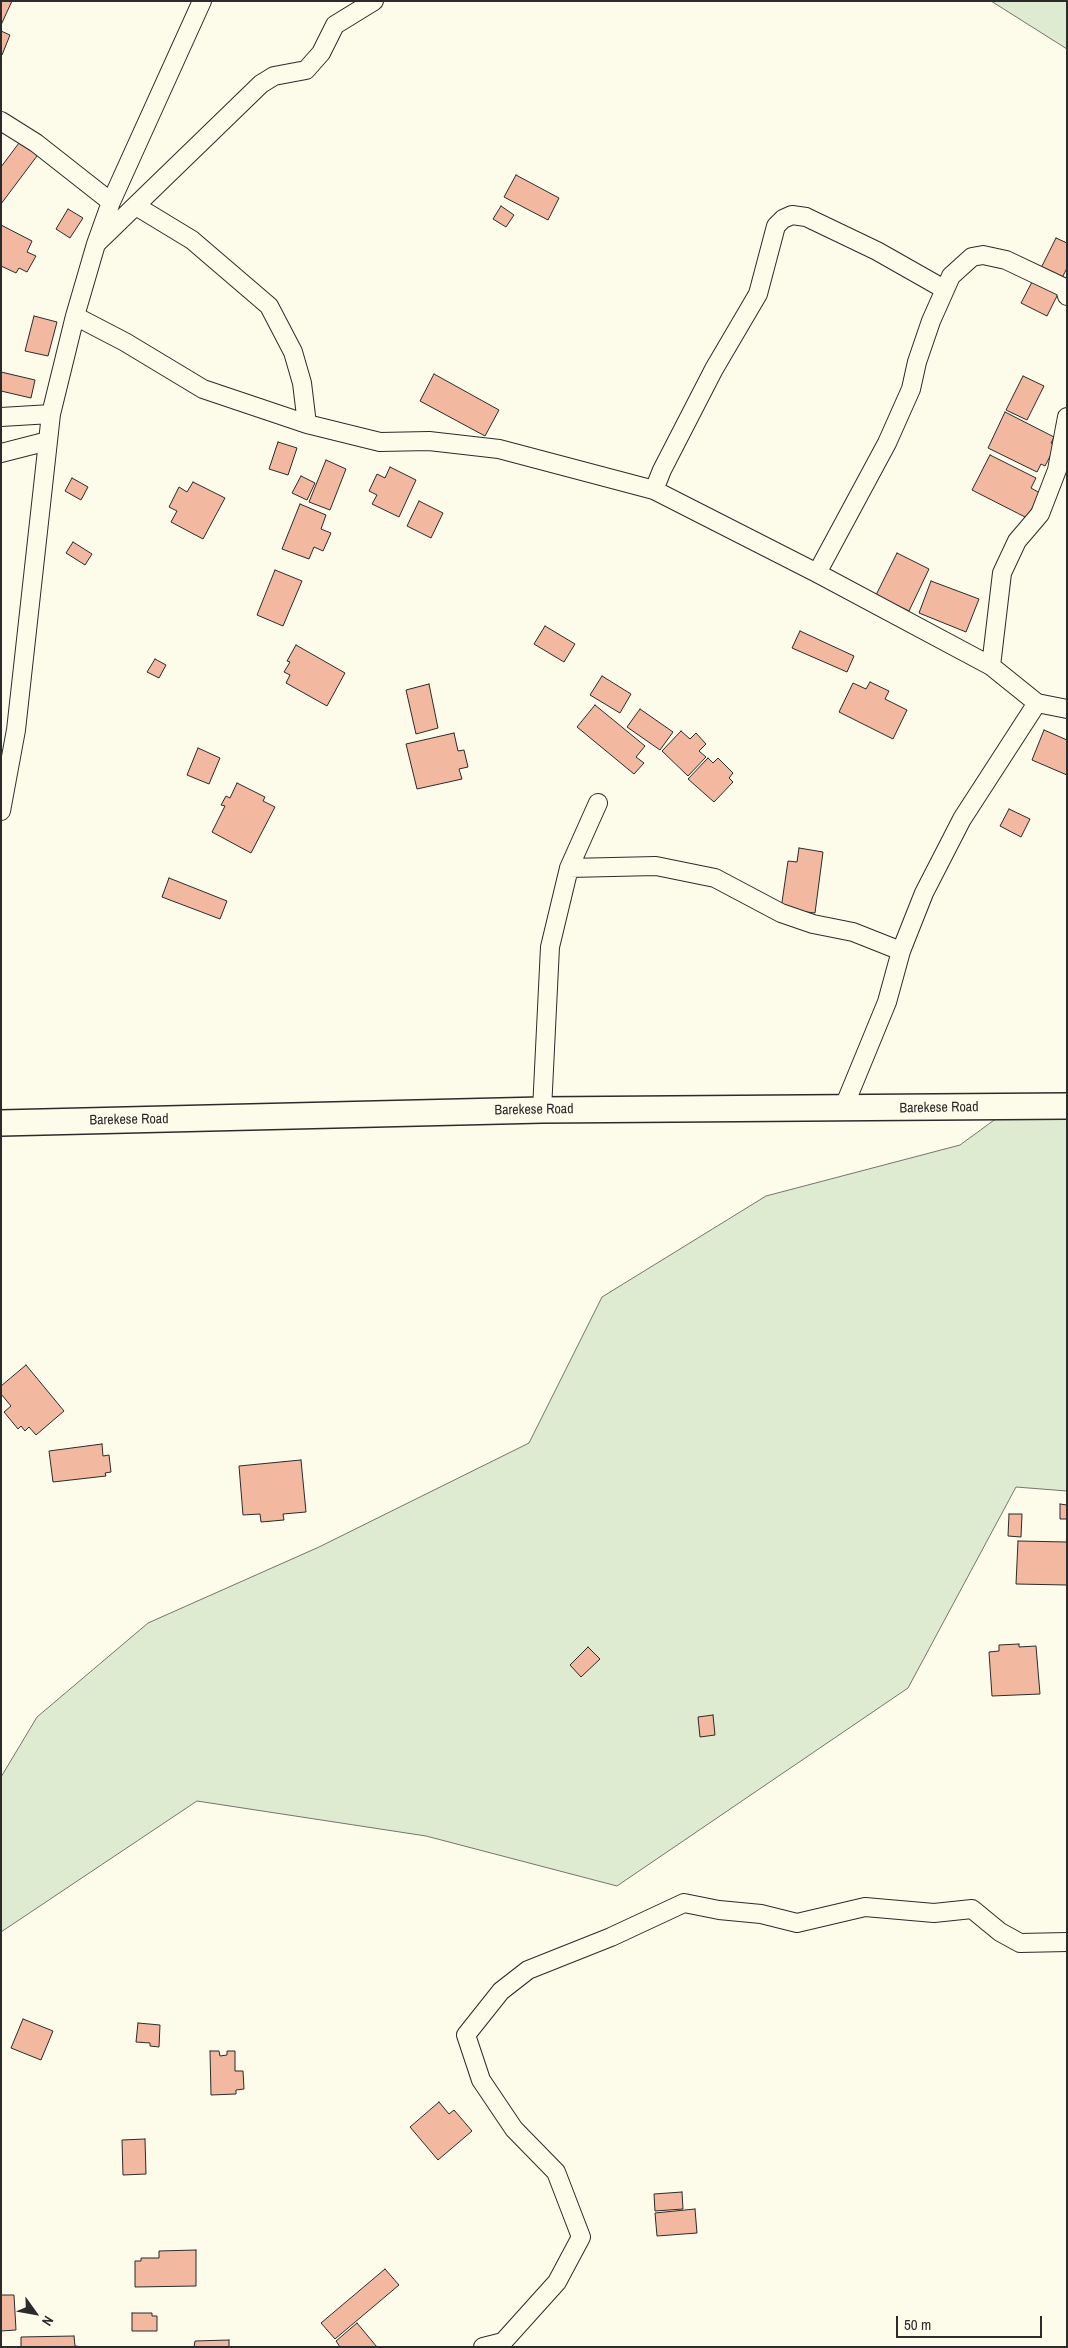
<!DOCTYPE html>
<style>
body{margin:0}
#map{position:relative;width:1068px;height:2348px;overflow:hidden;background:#fdfbea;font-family:"Archivo Narrow",sans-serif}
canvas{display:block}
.frame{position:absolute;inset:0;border:2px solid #2b2b2b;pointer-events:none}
.north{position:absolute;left:10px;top:2288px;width:50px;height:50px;-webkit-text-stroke:4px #fdfbea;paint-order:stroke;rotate:122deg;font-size:14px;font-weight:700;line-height:20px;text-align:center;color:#2b2b2b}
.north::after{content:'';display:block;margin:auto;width:18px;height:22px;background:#2b2b2b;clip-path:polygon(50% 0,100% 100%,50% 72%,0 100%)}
.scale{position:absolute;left:896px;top:2316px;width:146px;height:22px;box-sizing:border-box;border:2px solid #2b2b2b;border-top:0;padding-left:6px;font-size:15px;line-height:18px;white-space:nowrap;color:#2b2b2b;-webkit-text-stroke:4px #fdfbea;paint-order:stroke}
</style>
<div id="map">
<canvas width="1068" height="2348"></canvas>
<div class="frame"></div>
<div class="north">N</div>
<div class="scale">50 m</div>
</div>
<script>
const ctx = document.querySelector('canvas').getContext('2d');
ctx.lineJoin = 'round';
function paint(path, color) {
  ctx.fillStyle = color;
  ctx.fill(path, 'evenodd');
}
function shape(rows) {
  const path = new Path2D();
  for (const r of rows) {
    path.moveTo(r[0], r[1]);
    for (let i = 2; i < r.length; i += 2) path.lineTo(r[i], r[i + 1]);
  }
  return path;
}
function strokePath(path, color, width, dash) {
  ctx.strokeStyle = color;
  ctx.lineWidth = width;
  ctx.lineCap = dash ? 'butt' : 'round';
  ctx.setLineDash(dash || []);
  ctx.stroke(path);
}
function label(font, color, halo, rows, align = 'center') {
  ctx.font = font + ' "Archivo Narrow",sans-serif';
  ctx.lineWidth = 4;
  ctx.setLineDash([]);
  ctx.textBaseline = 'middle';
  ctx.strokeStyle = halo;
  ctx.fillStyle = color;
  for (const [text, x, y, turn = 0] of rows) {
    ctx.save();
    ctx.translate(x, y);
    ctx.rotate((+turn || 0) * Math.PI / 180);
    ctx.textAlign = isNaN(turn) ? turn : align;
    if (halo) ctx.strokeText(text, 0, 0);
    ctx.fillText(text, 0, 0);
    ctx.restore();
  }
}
const green = shape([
 [991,1,1067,1,1067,49,991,1],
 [1001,1115,1067,1115,1067,1491,1016,1487,908,1688,617,1886,426,1836,197,1801,1,1932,1,1777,37,1717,148,1623,319,1547,529,1443,602,1297,766,1196,960,1145,1001,1115]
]);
const building = shape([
 [1,1,12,1,1,25,1,1],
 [1,31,10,35,2,55,1,55,1,31],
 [22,139,40,152,1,204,1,167,22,139],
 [516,175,559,198,548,220,504,197,516,175],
 [501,206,514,215,506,227,493,219,501,206],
 [68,209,83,218,70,238,56,229,68,209],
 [1,225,32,241,27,252,36,256,27,272,19,268,16,273,1,266,1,225],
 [1056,238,1067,243,1067,268,1060,282,1039,272,1056,238],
 [1032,282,1060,290,1047,316,1021,303,1032,282],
 [34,316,57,322,48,356,25,351,34,316],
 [1,372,35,380,31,398,1,391,1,372],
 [434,374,499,410,485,436,420,401,434,374],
 [1023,376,1044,386,1027,420,1006,410,1023,376],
 [1005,412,1054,437,1051,443,1056,445,1045,466,1041,464,1037,472,988,448,1005,412],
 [278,442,297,448,288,475,269,469,278,442],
 [990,455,1036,478,1031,488,1040,493,1027,518,972,490,990,455],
 [326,460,346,469,330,510,309,502,326,460],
 [390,467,416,480,399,517,372,504,377,495,369,491,377,474,385,478,390,467],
 [301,476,315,483,307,500,292,493,301,476],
 [72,478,88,487,81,500,65,491,72,478],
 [193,482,225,498,203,539,171,522,177,511,169,507,179,487,187,492,193,482],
 [419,501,443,513,431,538,407,526,419,501],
 [300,504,326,515,321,529,331,533,323,551,314,547,309,559,282,549,300,504],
 [73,542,92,554,85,565,66,553,73,542],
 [897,553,929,569,909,611,876,595,897,553],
 [275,570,302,581,283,626,257,615,275,570],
 [931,581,979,599,966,632,919,613,931,581],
 [545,626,575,644,564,662,534,644,545,626],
 [800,631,854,656,847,672,792,648,800,631],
 [296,645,345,673,327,706,286,683,290,675,284,672,290,662,287,661,296,645],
 [155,659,166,665,159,678,147,672,155,659],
 [602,676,631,694,620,713,590,695,602,676],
 [870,682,889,691,885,699,907,710,893,739,839,712,853,683,866,689,870,682],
 [429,684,438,728,416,734,406,690,429,684],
 [595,705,645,746,636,757,644,763,634,774,577,727,595,705],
 [640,709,673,732,660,750,627,727,640,709],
 [1044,730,1067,740,1067,775,1032,760,1044,730],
 [681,731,690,739,696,733,706,744,699,751,706,757,688,776,662,751,681,731],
 [454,733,458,751,464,750,468,767,459,769,462,779,417,789,406,744,454,733],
 [198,748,220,758,209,784,187,775,198,748],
 [708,758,713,763,718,758,733,773,729,778,733,782,714,802,688,779,708,758],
 [237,783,265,797,263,801,275,807,251,853,212,832,225,806,221,805,226,796,230,798,237,783],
 [1009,809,1030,819,1021,837,1000,826,1009,809],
 [799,848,823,852,815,913,781,909,788,861,797,862,799,848],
 [169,878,227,901,220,919,162,897,169,878],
 [26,1365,64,1411,36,1435,29,1427,25,1431,21,1426,18,1429,4,1412,11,1406,1,1394,1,1386,26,1365],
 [102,1444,103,1456,109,1455,111,1472,105,1473,106,1476,53,1482,49,1451,102,1444],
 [301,1460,306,1512,283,1514,284,1520,261,1522,260,1514,243,1515,239,1466,301,1460],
 [1060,1504,1067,1505,1067,1519,1060,1519,1060,1504],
 [1009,1514,1022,1514,1021,1537,1008,1536,1009,1514],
 [1018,1541,1067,1542,1067,1585,1016,1584,1018,1541],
 [1019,1644,1019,1647,1036,1646,1040,1694,992,1696,989,1652,999,1651,999,1645,1019,1644],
 [588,1647,600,1659,581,1677,570,1665,588,1647],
 [713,1715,715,1735,700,1737,698,1717,713,1715],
 [23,2019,53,2031,41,2060,11,2048,23,2019],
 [138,2023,160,2025,159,2047,150,2046,150,2043,136,2042,138,2023],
 [210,2051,219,2051,220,2056,227,2055,227,2051,235,2051,235,2071,243,2071,244,2089,236,2090,236,2094,211,2095,210,2051],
 [439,2102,449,2114,454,2110,472,2131,438,2160,410,2127,439,2102],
 [145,2139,146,2174,123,2175,122,2140,145,2139],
 [682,2192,683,2209,655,2211,654,2194,682,2192],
 [695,2209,697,2233,657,2236,655,2213,695,2209],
 [196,2250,196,2286,135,2287,135,2261,141,2261,141,2258,159,2258,159,2251,196,2250],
 [385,2269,399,2285,335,2339,321,2323,385,2269],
 [1,2295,14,2295,16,2330,1,2331,1,2295],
 [132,2313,152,2313,152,2316,157,2316,157,2331,132,2331,132,2313],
 [357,2323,377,2347,340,2347,336,2341,357,2323],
 [74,2336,75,2346,84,2347,21,2347,21,2337,74,2336],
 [229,2340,229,2347,194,2347,195,2341,229,2340]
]);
const minor = shape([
 [1,121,36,143,111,202],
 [136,206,192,240,269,306,293,352,302,383,307,424],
 [98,242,261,84,274,76,306,70,321,53,335,25,374,1],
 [75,316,125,342,203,389,307,424,380,442,429,441,499,449,654,490,817,573,991,666,1037,703,1067,709],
 [1,417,51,414],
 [1,453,48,441],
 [654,490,662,470,714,369,758,294,776,226,783,219,792,215,806,217,877,251,944,289],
 [817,573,887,443,911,389,917,362,931,321,951,276,972,257,983,255,1006,260,1065,288,1067,296],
 [991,666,1002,573,1017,541,1040,514,1057,470,1067,417],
 [1,811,16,730,51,414,75,316,96,244,111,202,202,1],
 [569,868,656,866,715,878,781,913,813,924,853,932,901,951],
 [843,1109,887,1002,901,951,924,893,962,819,1037,703],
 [542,1110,550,947,569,868,598,803],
 [483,2347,503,2342,557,2282,581,2237,556,2172,514,2129,481,2080,466,2035,501,1991,528,1970,611,1937,684,1903,719,1910,761,1914,797,1923,865,1907,934,1913,972,1909,1000,1932,1020,1943,1067,1942]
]);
const secondary = shape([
 [1,1123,542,1110,1067,1106]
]);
const streetNames = [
 ["Barekese Road",939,1108,-1],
 ["Barekese Road",534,1110,-1],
 ["Barekese Road",129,1120,-1]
];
paint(green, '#deebd1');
strokePath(green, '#74746e', 1);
paint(building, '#f2b8a0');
strokePath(building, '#2b2b2b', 1);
strokePath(minor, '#2b2b2b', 20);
strokePath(secondary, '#2b2b2b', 28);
strokePath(minor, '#fdfbea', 18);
strokePath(secondary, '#fdfbea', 25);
label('14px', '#2b2b2b', '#fdfbea', streetNames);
</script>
